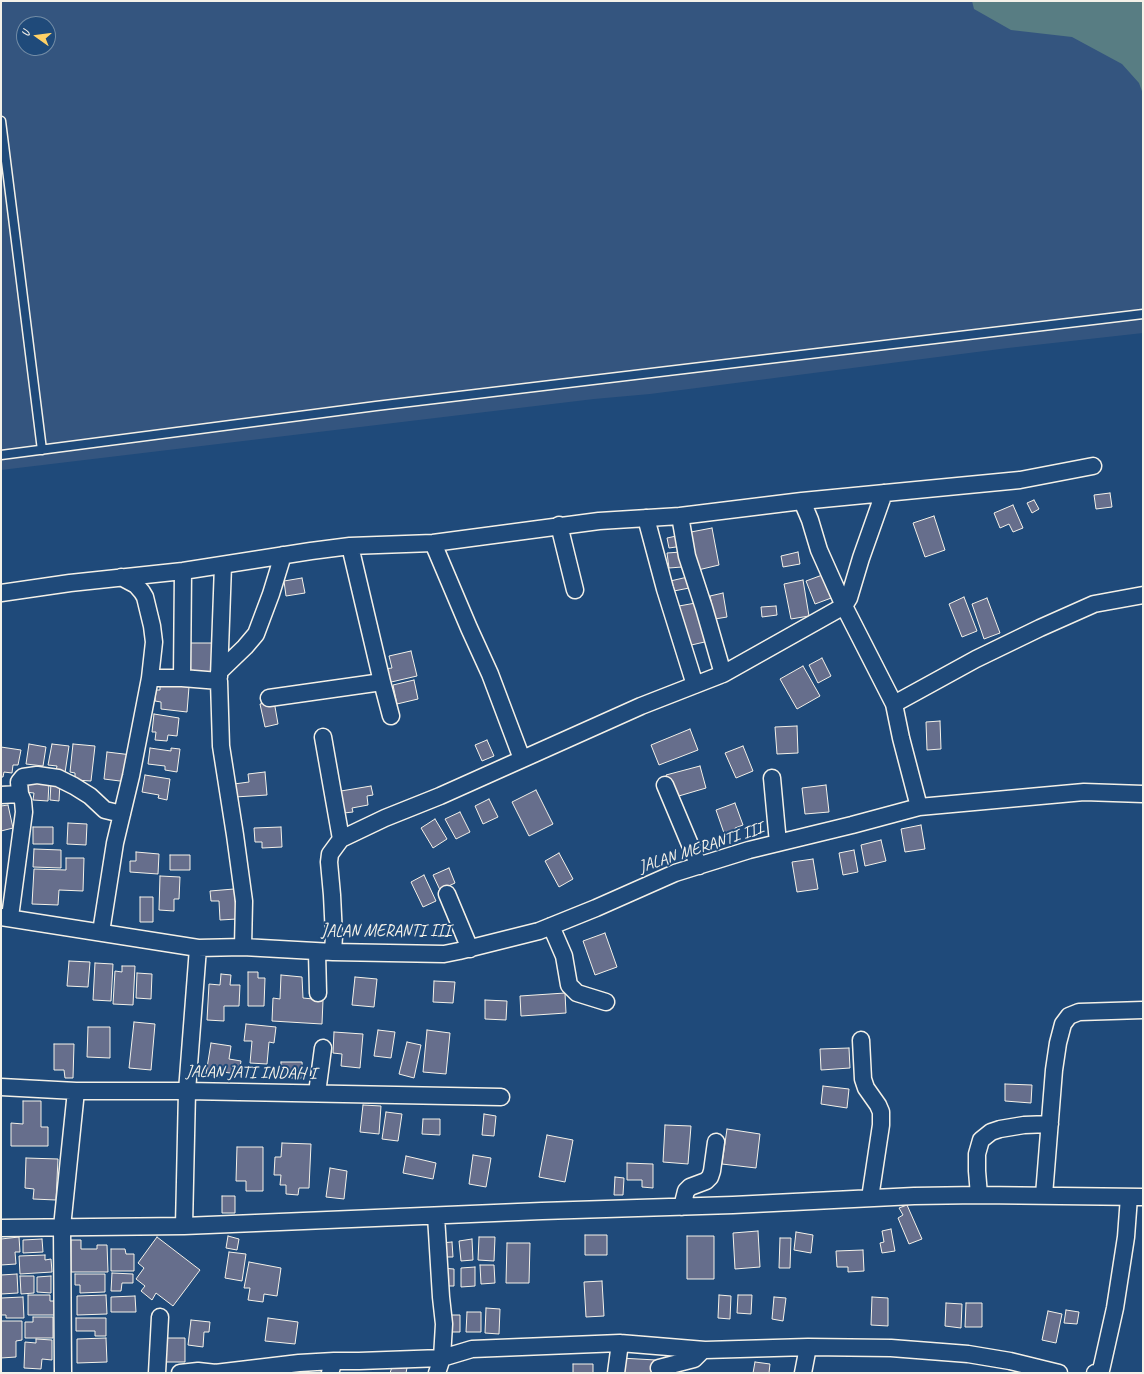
<!DOCTYPE html>
<style>
body{margin:0}
#map{position:relative;width:1144px;height:1374px;overflow:hidden;background:#1f4a7a;font-family:Caveat,sans-serif}
canvas{display:block}
.frame{position:absolute;inset:0;border:2px solid #f4f1e8;pointer-events:none}
.north{position:absolute;left:16px;top:16px;width:40px;height:40px;box-sizing:border-box;background:#1f4a7a;border:1px solid #748da6;border-radius:50%;rotate:284deg;font-size:11px;font-weight:700;line-height:16px;text-align:center;color:#f4f1e8}
.north::after{content:'';display:block;margin:auto;width:14px;height:18px;background:#ffd166;clip-path:polygon(50% 0,100% 100%,50% 72%,0 100%)}
</style>
<div id="map">
<canvas width="1144" height="1374"></canvas>
<div class="frame"></div>
<div class="north">U</div>
</div>
<script>
const ctx = document.querySelector('canvas').getContext('2d');
ctx.lineJoin = 'round';
function paint(path, color) {
  ctx.fillStyle = color;
  ctx.fill(path, 'evenodd');
}
function shape(rows) {
  const path = new Path2D();
  for (const r of rows) {
    path.moveTo(r[0], r[1]);
    for (let i = 2; i < r.length; i += 2) path.lineTo(r[i], r[i + 1]);
  }
  return path;
}
function strokePath(path, color, width, dash) {
  ctx.strokeStyle = color;
  ctx.lineWidth = width;
  ctx.lineCap = dash ? 'butt' : 'round';
  ctx.setLineDash(dash || []);
  ctx.stroke(path);
}
function label(font, color, halo, rows, align = 'center') {
  ctx.font = font + ' Caveat,sans-serif';
  ctx.lineWidth = 4;
  ctx.setLineDash([]);
  ctx.textBaseline = 'middle';
  ctx.strokeStyle = halo;
  ctx.fillStyle = color;
  for (const [text, x, y, turn = 0] of rows) {
    ctx.save();
    ctx.translate(x, y);
    ctx.rotate((+turn || 0) * Math.PI / 180);
    ctx.textAlign = isNaN(turn) ? turn : align;
    if (halo) ctx.strokeText(text, 0, 0);
    ctx.fillText(text, 0, 0);
    ctx.restore();
  }
}
const built = shape([
 [1,1,1143,1,1143,333,1008,348,650,394,594,399,1,470],
 [24,24,48,24,48,48,24,48]
]);
const green = shape([
 [972,1,1143,1,1143,94,1139,83,1122,64,1072,37,1011,30,974,9]
]);
const building = shape([
 [1110,493,1112,507,1096,509,1094,495,1110,493],
 [1034,500,1039,509,1032,513,1027,503,1034,500],
 [1013,505,1023,528,1013,532,1009,524,1000,528,994,513,1013,505],
 [934,516,945,550,925,557,913,523,934,516],
 [712,528,719,565,698,570,691,532,712,528],
 [681,535,683,546,669,548,667,538,681,535],
 [681,552,682,567,669,568,667,553,681,552],
 [798,552,800,564,783,567,781,556,798,552],
 [825,574,834,597,815,604,806,581,825,574],
 [692,576,694,587,669,592,666,582,692,576],
 [302,578,305,593,286,596,284,581,302,578],
 [803,580,809,616,791,619,784,584,803,580],
 [723,593,727,617,715,619,710,596,723,593],
 [964,597,977,631,962,637,949,604,964,597],
 [987,598,1000,633,984,639,972,604,987,598],
 [701,602,709,641,687,646,679,606,701,602],
 [776,606,777,615,762,617,761,607,776,606],
 [188,643,212,643,213,674,188,672,188,643],
 [411,651,417,676,387,683,384,669,392,668,389,656,411,651],
 [822,658,831,676,818,683,809,665,822,658],
 [803,666,820,696,797,709,780,679,803,666],
 [414,680,418,699,397,704,393,685,414,680],
 [160,685,189,687,187,712,161,709,161,702,155,701,156,690,160,690,160,685],
 [274,701,278,724,265,727,260,704,274,701],
 [154,714,179,718,177,736,168,735,167,741,155,740,156,732,152,732,154,714],
 [940,721,941,749,927,750,926,722,940,721],
 [797,726,798,753,777,754,775,727,797,726],
 [690,729,698,750,659,765,651,745,690,729],
 [487,740,494,756,482,761,475,745,487,740],
 [29,744,46,747,43,766,26,764,29,744],
 [52,744,69,746,65,773,56,771,57,766,48,765,52,744],
 [73,744,95,746,91,781,75,780,75,773,70,772,73,744],
 [743,746,753,771,736,778,725,753,743,746],
 [1,747,21,750,18,765,13,765,12,773,4,772,3,777,1,777,1,747],
 [150,748,171,751,171,748,180,749,177,772,165,770,165,766,148,764,150,748],
 [107,752,132,755,128,782,104,779,107,752],
 [700,766,706,788,672,798,666,775,700,766],
 [265,772,267,795,235,797,234,784,249,782,248,774,265,772],
 [145,775,170,779,167,800,158,798,159,795,142,792,145,775],
 [25,781,49,783,48,801,33,800,34,793,25,792,25,781],
 [51,783,60,783,59,801,50,800,51,783],
 [826,785,829,812,805,814,802,788,826,785],
 [371,786,373,795,367,796,368,805,352,808,353,812,344,813,341,791,371,786],
 [536,790,553,824,529,836,512,802,536,790],
 [489,799,498,817,483,824,475,806,489,799],
 [735,803,743,825,735,828,737,832,725,836,716,810,735,803],
 [8,805,13,828,1,831,1,806,8,805],
 [460,812,470,832,456,839,445,819,460,812],
 [435,819,447,839,433,848,421,828,435,819],
 [68,823,87,824,86,845,67,844,68,823],
 [921,825,925,849,905,852,901,829,921,825],
 [33,827,53,827,53,844,33,844,33,827],
 [281,827,282,847,262,848,262,842,255,842,254,828,281,827],
 [881,840,886,861,865,866,861,845,881,840],
 [34,849,61,850,61,868,33,867,34,849],
 [854,850,858,872,843,875,839,853,854,850],
 [136,852,159,854,158,874,130,872,130,861,136,861,136,852],
 [559,853,573,879,559,887,545,861,559,853],
 [170,855,190,855,190,870,170,870,170,855],
 [66,858,84,858,83,891,59,890,58,905,32,904,34,869,66,870,66,858],
 [813,859,818,889,797,892,792,862,813,859],
 [449,868,455,883,440,890,433,875,449,868],
 [424,875,436,901,423,907,411,882,424,875],
 [160,876,180,877,179,899,174,899,174,911,159,910,160,876],
 [234,889,237,919,220,920,219,901,211,901,210,891,234,889],
 [140,897,153,897,153,922,140,922,140,897],
 [605,933,617,967,595,975,583,941,605,933],
 [69,961,90,962,88,987,67,986,69,961],
 [95,963,113,964,111,1001,93,1000,95,963],
 [122,966,135,966,133,1005,113,1004,115,971,122,972,122,966],
 [248,972,258,972,258,978,265,978,264,1006,248,1006,248,972],
 [137,973,152,974,151,999,136,998,137,973],
 [221,974,231,975,230,985,240,985,239,1006,224,1006,224,1021,207,1020,209,984,220,985,221,974],
 [281,975,302,977,303,998,323,1000,322,1024,272,1021,273,998,280,999,281,975],
 [355,977,377,979,374,1007,352,1005,355,977],
 [434,981,455,982,453,1003,433,1002,434,981],
 [565,993,566,1013,521,1016,520,996,565,993],
 [485,1000,507,1001,506,1020,485,1019,485,1000],
 [134,1022,155,1024,151,1070,129,1068,134,1022],
 [246,1024,276,1027,274,1043,269,1042,267,1064,250,1063,252,1041,244,1041,246,1024],
 [88,1027,110,1027,110,1058,87,1057,88,1027],
 [378,1030,395,1032,391,1058,374,1056,378,1030],
 [427,1030,450,1033,446,1074,423,1072,427,1030],
 [334,1032,363,1034,360,1068,341,1066,342,1054,333,1053,334,1032],
 [407,1042,421,1045,414,1078,399,1074,407,1042],
 [211,1043,231,1046,229,1059,241,1061,239,1074,222,1072,221,1077,206,1074,211,1043],
 [54,1044,74,1044,73,1078,65,1078,64,1070,54,1070,54,1044],
 [849,1048,850,1068,821,1070,820,1049,849,1048],
 [281,1062,302,1062,303,1078,281,1078,281,1062],
 [1005,1084,1032,1085,1031,1103,1005,1101,1005,1084],
 [823,1086,849,1089,847,1108,821,1104,823,1086],
 [23,1101,41,1101,41,1127,48,1127,48,1146,11,1146,11,1123,23,1124,23,1101],
 [363,1105,381,1106,379,1134,360,1132,363,1105],
 [386,1112,402,1114,398,1141,382,1139,386,1112],
 [484,1114,496,1116,494,1136,482,1135,484,1114],
 [423,1119,440,1119,440,1135,422,1134,423,1119],
 [665,1125,691,1126,688,1164,663,1162,665,1125],
 [727,1129,760,1134,756,1168,722,1164,727,1129],
 [547,1135,573,1140,565,1182,539,1177,547,1135],
 [282,1143,311,1144,309,1188,299,1188,298,1195,286,1194,286,1185,280,1185,281,1175,274,1175,275,1157,281,1157,282,1143],
 [237,1147,263,1147,263,1191,246,1191,246,1181,236,1181,237,1147],
 [473,1155,491,1158,486,1187,469,1184,473,1155],
 [406,1156,436,1163,433,1179,403,1173,406,1156],
 [26,1158,58,1159,56,1200,33,1199,34,1189,25,1188,26,1158],
 [627,1163,653,1164,653,1188,642,1187,642,1180,627,1180,627,1163],
 [330,1168,347,1171,344,1199,326,1197,330,1168],
 [615,1177,624,1178,623,1195,614,1195,615,1177],
 [222,1196,235,1196,235,1213,222,1213,222,1196],
 [907,1205,922,1239,909,1244,898,1218,903,1215,899,1208,907,1205],
 [891,1229,895,1251,882,1253,880,1243,884,1242,882,1231,891,1229],
 [758,1231,760,1267,735,1269,733,1233,758,1231],
 [796,1232,813,1235,811,1253,794,1250,796,1232],
 [585,1235,607,1235,607,1255,585,1255,585,1235],
 [228,1236,239,1239,237,1250,226,1248,228,1236],
 [687,1236,714,1236,714,1279,687,1279,687,1236],
 [19,1237,20,1252,15,1252,16,1264,1,1265,1,1239,19,1237],
 [157,1237,200,1270,173,1306,156,1293,152,1300,141,1291,145,1286,136,1279,144,1268,138,1263,157,1237],
 [479,1237,495,1237,494,1261,478,1260,479,1237],
 [780,1238,791,1238,790,1268,779,1268,780,1238],
 [42,1239,43,1252,23,1253,23,1240,42,1239],
 [472,1239,473,1260,461,1261,459,1241,472,1239],
 [71,1240,81,1240,81,1249,97,1249,97,1245,107,1245,108,1272,71,1272,71,1240],
 [452,1242,453,1257,441,1257,441,1243,452,1242],
 [507,1243,530,1243,529,1283,506,1283,507,1243],
 [111,1249,125,1249,126,1254,134,1254,134,1271,111,1271,111,1249],
 [863,1250,864,1271,848,1272,848,1267,837,1267,836,1251,863,1250],
 [229,1252,246,1254,242,1281,225,1278,229,1252],
 [45,1255,45,1260,51,1259,52,1272,20,1274,19,1256,45,1255],
 [249,1262,281,1268,277,1296,264,1294,263,1302,248,1300,250,1288,244,1288,249,1262],
 [480,1265,494,1265,495,1283,481,1284,480,1265],
 [475,1267,475,1286,461,1287,461,1268,475,1267],
 [441,1268,454,1269,454,1286,441,1286,441,1268],
 [112,1273,133,1274,133,1283,122,1283,121,1291,111,1291,112,1273],
 [17,1274,18,1293,1,1294,1,1275,17,1274],
 [75,1274,105,1274,105,1292,80,1293,80,1285,75,1285,75,1274],
 [20,1276,34,1276,34,1293,21,1294,20,1276],
 [51,1276,51,1293,37,1292,37,1277,51,1276],
 [602,1281,604,1316,586,1317,584,1282,602,1281],
 [28,1295,50,1295,50,1301,55,1301,55,1315,28,1315,28,1295],
 [106,1295,107,1314,77,1315,77,1296,106,1295],
 [719,1295,731,1296,730,1319,718,1318,719,1295],
 [738,1295,752,1295,751,1314,737,1313,738,1295],
 [135,1296,136,1312,111,1312,111,1297,135,1296],
 [23,1297,24,1318,6,1318,6,1315,1,1315,1,1298,23,1297],
 [774,1297,786,1298,783,1321,772,1319,774,1297],
 [872,1297,888,1298,888,1326,871,1325,872,1297],
 [946,1303,962,1304,961,1328,945,1326,946,1303],
 [966,1303,982,1303,982,1327,965,1327,966,1303],
 [486,1308,500,1309,499,1334,485,1333,486,1308],
 [1066,1310,1079,1312,1077,1324,1064,1323,1066,1310],
 [1048,1311,1062,1314,1056,1343,1042,1340,1048,1311],
 [467,1312,481,1312,481,1332,466,1332,467,1312],
 [446,1315,460,1315,460,1332,446,1332,446,1315],
 [33,1317,53,1317,53,1338,25,1338,25,1322,33,1322,33,1317],
 [76,1318,106,1318,106,1336,95,1336,95,1331,76,1331,76,1318],
 [268,1318,298,1322,295,1344,265,1341,268,1318],
 [191,1320,210,1322,209,1332,204,1332,203,1347,188,1345,191,1320],
 [1,1321,22,1321,22,1340,16,1341,16,1357,1,1358,1,1321],
 [106,1338,107,1362,77,1363,77,1339,106,1338],
 [164,1338,185,1338,185,1362,164,1362,164,1338],
 [36,1339,52,1340,52,1360,42,1359,41,1369,24,1368,25,1342,36,1343,36,1339],
 [620,1358,656,1360,655,1373,620,1373,620,1358],
 [755,1362,770,1364,769,1373,753,1373,755,1362],
 [393,1364,407,1368,406,1373,390,1373,393,1364],
 [573,1364,593,1364,593,1373,573,1373,573,1364]
]);
const service = shape([
 [1,121,42,450],
 [1,455,376,406,1143,314]
]);
const minor = shape([
 [802,501,1020,480,1093,466],
 [646,518,665,589,695,685],
 [559,525,575,590],
 [433,543,469,628,490,674,522,759],
 [121,577,136,585,142,592,145,597,152,626,154,642,150,678],
 [1,593,70,583,183,571,311,551,350,546,433,543,599,521,680,516],
 [219,672,245,647,256,634,271,594,283,555],
 [723,674,844,606,849,598,861,558,884,493],
 [219,677,223,565],
 [182,678,183,571],
 [382,682,391,716],
 [269,698,382,682,350,546],
 [894,704,976,659,1040,628,1094,604,1143,595],
 [323,737,341,839],
 [772,778,778,843],
 [665,785,699,866],
 [20,794,19,782,23,777,37,775,58,778,74,786,90,796,105,810,122,814],
 [1,795,20,794,23,801,24,812,10,917],
 [447,894,470,949],
 [1,917,198,948,243,947,333,952,444,954,459,951,539,931,596,908,675,873,749,850,852,825,919,807,1084,792,1143,794],
 [551,926,564,956,569,985,577,993,606,1002],
 [101,932,115,843,131,776,150,678,182,678,219,681,221,746,235,835,244,901,243,947],
 [317,952,318,993],
 [333,952,334,936,332,895,329,862,330,854,341,839,385,818,440,796,641,706,723,674,704,608,687,556,680,516,802,501,810,520,819,550,844,606,894,704,901,738,919,807],
 [861,1040,863,1079,866,1088,878,1105,881,1112,881,1125,870,1198],
 [1,1087,76,1091,187,1091,501,1097],
 [317,1093,323,1048],
 [979,1195,977,1171,977,1154,981,1140,991,1132,1000,1129,1024,1125,1050,1124],
 [1044,1195,1054,1070,1058,1043,1063,1024,1069,1016,1079,1012,1143,1010],
 [682,1207,686,1191,690,1187,706,1181,710,1177,712,1171,716,1142],
 [436,1216,441,1297,444,1324,442,1358,437,1373],
 [184,1226,187,1091,198,948],
 [1,1228,184,1226,542,1211,733,1205,914,1196,979,1195,1143,1197],
 [659,1368,694,1359,702,1351,705,1350],
 [63,1373,62,1227,76,1091],
 [157,1373,160,1317],
 [180,1373,198,1371,216,1373],
 [215,1373,299,1363,334,1361],
 [330,1373,334,1361,359,1361,442,1358,472,1349,620,1343,705,1350,808,1347,891,1348,968,1354,1010,1361,1059,1373],
 [616,1373,620,1343],
 [803,1373,808,1347],
 [1095,1373,1098,1373,1101,1370,1102,1366,1115,1308,1126,1237,1129,1197]
]);
const streetNames = [
 ["JALAN MERANTI III",701,848,-18],
 ["JALAN MERANTI III",386,932],
 ["JALAN JATI INDAH I",251,1073,1]
];
paint(built, '#34557f');
paint(green, '#587d83');
paint(building, '#666e8c');
strokePath(building, '#f4f1e8', 1);
strokePath(service, '#f4f1e8', 11);
strokePath(minor, '#f4f1e8', 19);
strokePath(service, '#1f4a7a', 8);
strokePath(minor, '#1f4a7a', 16);
label('17px', '#f4f1e8', '#1f4a7a', streetNames);
</script>
